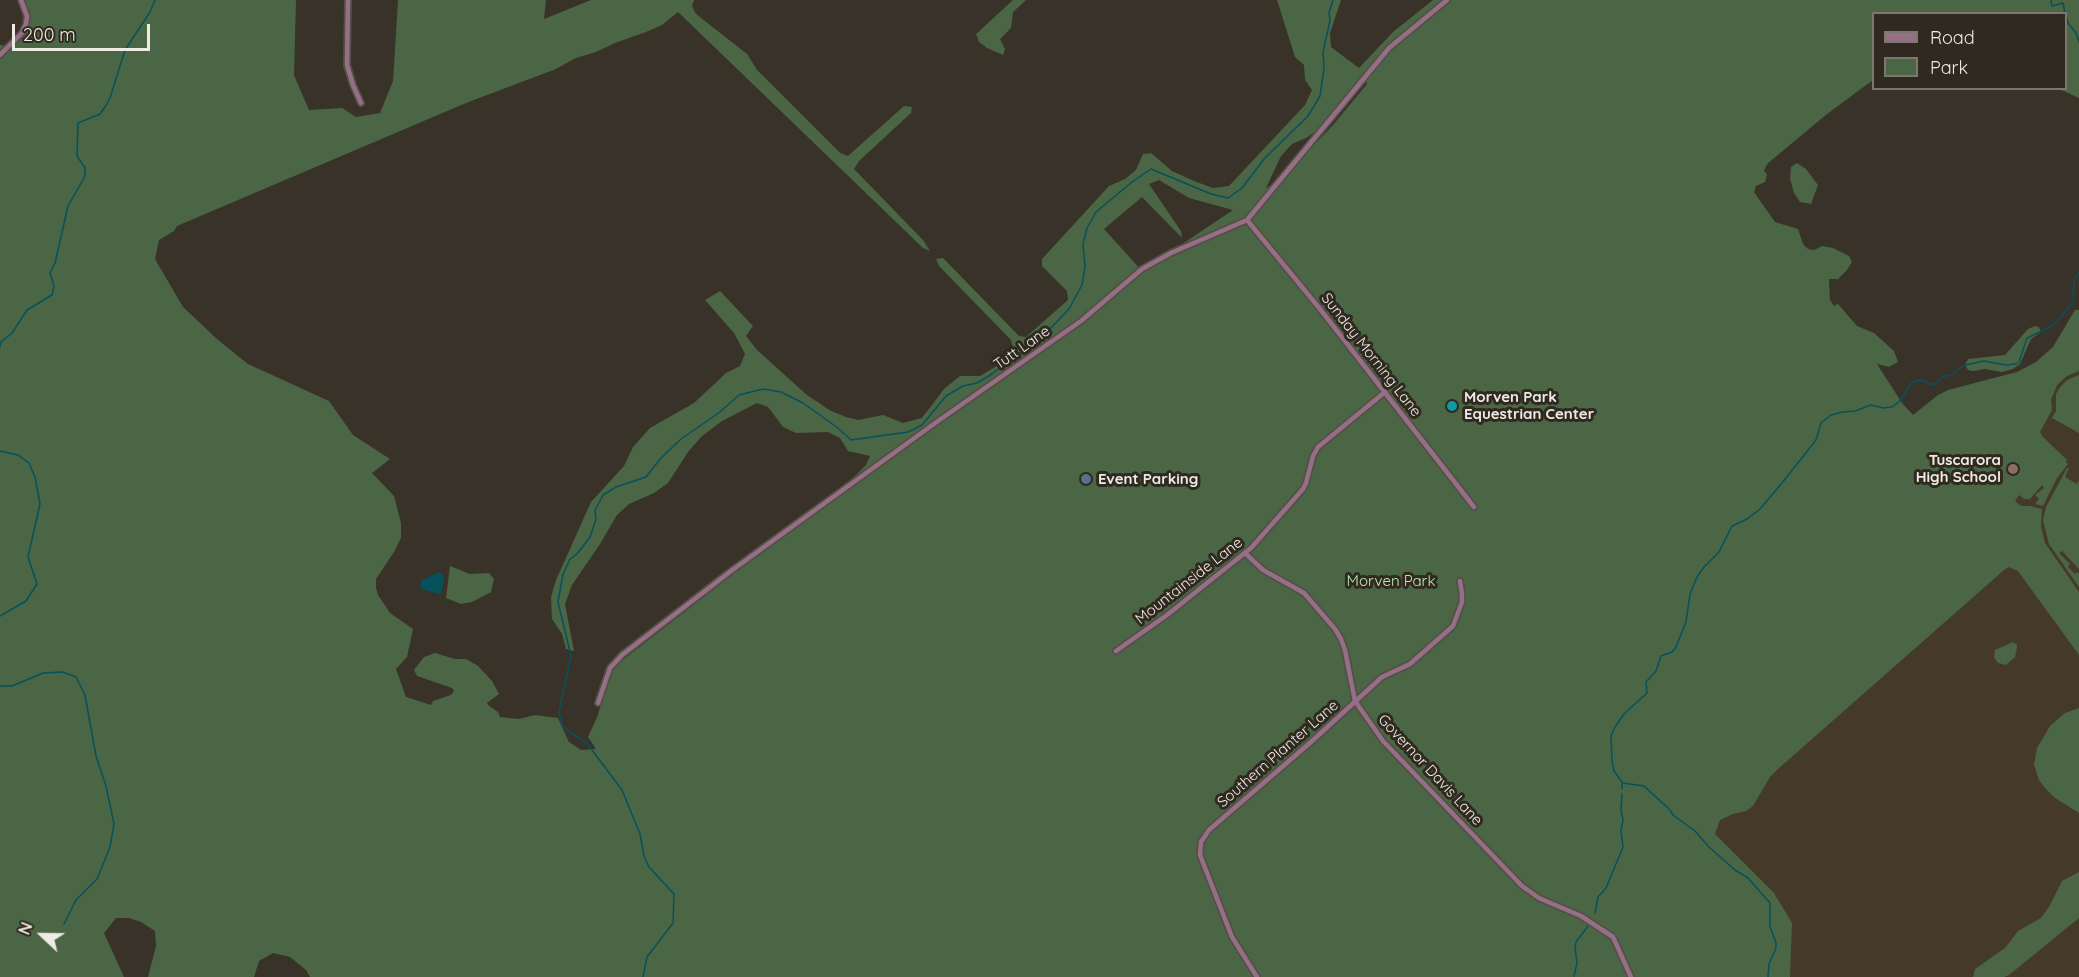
<!DOCTYPE html>
<style>
body{margin:0}
#map{position:relative;width:2079px;height:977px;overflow:hidden;background:#393229;font-family:Quicksand,sans-serif}
canvas{display:block}
.legend{position:absolute;left:1872px;top:12px;width:195px;height:78px;box-sizing:border-box;background:#2f291f;border:2px solid #7c766e;margin:0;padding:8px 10px;list-style:none;font-size:18px;color:#efeae4}
.legend li{display:flex;align-items:center;gap:12px;height:30px}
.legend b{width:30px;border:2px solid #7c766e}
.north{position:absolute;left:12px;top:905px;width:60px;height:60px;-webkit-text-stroke:4px #2f291f;paint-order:stroke;rotate:292deg;font-size:16px;font-weight:700;line-height:24px;text-align:center;color:#efeae4}
.north::after{content:'';display:block;margin:auto;width:21px;height:27px;background:#efeae4;clip-path:polygon(50% 0,100% 100%,50% 72%,0 100%)}
.scale{position:absolute;left:12px;top:24px;width:138px;height:27px;box-sizing:border-box;border:3px solid #efeae4;border-top:0;padding-left:8px;font-size:18px;line-height:21px;white-space:nowrap;color:#efeae4;-webkit-text-stroke:4px #2f291f;paint-order:stroke}
</style>
<div id="map">
<canvas width="2079" height="977"></canvas>
<ul class="legend">
<li><b style="height:8px;background:#956f86"></b>Road</li>
<li><b style="height:16px;background:#4a6645"></b>Park</li>
</ul>
<div class="north">N</div>
<div class="scale">200 m</div>
</div>
<script>
const ctx = document.querySelector('canvas').getContext('2d');
ctx.lineJoin = 'round';
function paint(path, color) {
  ctx.fillStyle = color;
  ctx.fill(path, 'evenodd');
}
function shape(rows) {
  const path = new Path2D();
  for (const r of rows) {
    path.moveTo(r[0], r[1]);
    for (let i = 2; i < r.length; i += 2) path.lineTo(r[i], r[i + 1]);
  }
  return path;
}
function strokePath(path, color, width, dash) {
  ctx.strokeStyle = color;
  ctx.lineWidth = width;
  ctx.lineCap = dash ? 'butt' : 'round';
  ctx.setLineDash(dash || []);
  ctx.stroke(path);
}
function label(font, color, halo, rows, align = 'center') {
  ctx.font = font + ' Quicksand,sans-serif';
  ctx.lineWidth = 6;
  ctx.setLineDash([]);
  ctx.textBaseline = 'middle';
  ctx.strokeStyle = halo;
  ctx.fillStyle = color;
  for (const [text, x, y, turn = 0] of rows) {
    ctx.save();
    ctx.translate(x, y);
    ctx.rotate((+turn || 0) * Math.PI / 180);
    ctx.textAlign = isNaN(turn) ? turn : align;
    if (halo) ctx.strokeText(text, 0, 0);
    ctx.fillText(text, 0, 0);
    ctx.restore();
  }
}
const education = shape([
 [2075,310,2079,310,2079,977,1789,977,1699,830,1948,390,2017,372,2036,362,2053,347]
]);
const green = shape([
 [21,0,296,0,294,75,309,110,342,108,356,117,380,113,393,81,398,0,546,0,544,19,591,0,694,0,692,6,696,14,747,54,757,70,840,153,848,156,904,106,912,107,911,113,859,161,854,169,923,240,930,251,923,248,678,12,662,25,646,32,615,43,596,52,576,58,556,69,466,103,177,226,174,231,159,240,155,259,183,307,217,339,248,364,329,401,353,435,390,459,372,473,394,496,401,523,401,538,394,552,376,579,376,588,378,595,390,613,413,629,407,657,396,669,406,697,431,705,433,701,451,695,454,691,452,688,417,676,414,670,424,657,435,653,455,659,466,659,478,666,492,681,499,694,487,703,488,705,498,712,500,717,519,719,535,715,558,718,569,742,581,750,596,749,588,737,598,715,603,694,615,666,840,491,866,465,870,456,848,451,840,438,828,432,796,433,783,427,768,407,757,403,722,421,701,437,688,452,668,483,654,493,629,504,617,515,600,544,572,585,565,604,574,651,566,649,562,634,552,619,551,597,556,580,591,502,624,466,633,447,650,428,694,403,726,373,740,366,745,354,734,333,705,300,720,291,753,326,746,336,757,350,807,395,831,411,846,417,858,420,883,415,903,423,922,418,944,389,960,376,980,376,1000,364,1014,352,1011,340,939,266,936,259,943,258,1019,336,1026,337,1068,300,1067,291,1042,266,1042,259,1109,186,1125,179,1136,170,1143,154,1151,153,1172,171,1194,181,1213,188,1229,186,1305,105,1312,90,1305,80,1304,65,1295,57,1277,0,1341,0,1330,33,1331,47,1359,68,1393,32,1433,0,2079,0,2079,98,2059,89,2066,88,2066,14,1874,14,1873,80,1827,114,1767,164,1764,171,1767,174,1765,182,1756,186,1754,192,1775,222,1798,229,1803,244,1808,249,1814,250,1822,246,1833,248,1849,256,1852,262,1847,270,1838,279,1829,279,1830,300,1834,306,1838,304,1857,326,1874,333,1894,351,1898,362,1889,367,1877,364,1902,403,1913,415,1938,395,1948,390,2017,372,2036,362,2053,347,2075,310,2079,310,2079,371,2067,376,2057,385,2051,400,2052,410,2040,432,2043,437,2067,460,2066,462,2068,464,2057,478,2043,506,2035,504,2039,499,2035,495,2044,488,2042,485,2030,499,2024,499,2019,495,2015,501,2021,506,2030,506,2042,509,2041,527,2045,543,2079,592,2079,655,2018,571,2009,567,2004,570,1778,769,1770,777,1753,806,1746,811,1733,814,1720,820,1715,834,1774,893,1792,923,1790,977,310,977,306,970,290,957,273,953,259,961,254,977,148,977,156,946,155,931,141,922,129,918,116,918,104,933,124,977,0,977,0,45,9,46,22,33,27,16],
 [1364,78,1367,84,1333,125,1281,179,1266,188,1281,156,1292,144,1306,138,1322,127],
 [1159,180,1189,198,1233,210,1142,271,1104,229,1142,197,1182,238,1181,231,1149,184],
 [1013,0,1026,0,1013,12,1011,28,1000,39,1005,49,1003,55,987,48,979,42,976,34],
 [1797,163,1806,169,1818,185,1811,204,1800,202,1794,193,1790,179,1791,167],
 [2035,326,2039,327,2041,332,2031,339,2020,364,2013,369,2002,372,1985,369,1973,371,1968,370,1965,365,1968,359,2005,355,2028,329],
 [2079,375,2079,433,2052,418,2056,411,2056,394,2061,386,2067,380],
 [2067,468,2069,468,2065,477,2077,484,2079,480,2079,569,2062,551,2059,553,2070,564,2068,567,2075,574,2077,572,2079,574,2079,587,2049,544,2043,520,2046,507],
 [450,566,470,574,489,573,494,579,491,592,472,602,461,604,446,598],
 [2013,642,2017,645,2017,648,2015,657,2006,665,1998,663,1994,657,1995,650],
 [2079,708,2079,813,2055,798,2045,788,2039,780,2034,765,2037,748,2050,726,2065,713],
 [2079,872,2079,918,2009,975,2004,977,1973,977,1975,969,2005,948,2018,931,2041,918,2049,907,2062,881]
]);
const water = shape([
 [439,572,444,576,444,580,441,593,438,594,422,589,420,587,422,580]
]);
const stream = shape([
 [2051,0,2052,6,2063,3,2065,13],
 [2066,14,2068,23,2076,33,2079,42],
 [0,347,1,342,12,333,27,310,52,295,54,286,50,273,55,263,68,206,84,178,85,174,85,168,77,156,78,123,100,114,107,104,110,98,125,50,150,12,155,0],
 [0,451,18,455,29,463,35,477,40,504,28,557,37,584,26,601,0,616],
 [0,686,12,686,43,673,63,672,76,677,85,695,96,756,106,786,114,824,110,847,97,879,76,900,64,924],
 [1623,783,1644,786,1670,810,1673,815,1695,831,1709,847,1735,870,1748,878,1770,903,1770,926,1776,943,1776,948,1769,964,1768,977],
 [1622,789,1622,782,1614,771,1612,761,1611,736,1615,727,1624,714,1647,693,1646,682,1656,671,1661,656,1672,652,1676,647,1686,622,1690,594,1697,577,1704,567,1719,552,1732,526,1747,519,1760,509,1782,483,1816,440,1821,423,1831,415,1842,412,1855,411,1871,405,1884,408,1892,407,1901,400,1911,383,1920,380,1934,385,1942,377,1951,375,1965,365,1984,361,2006,365,2016,364,2019,362,2027,338,2052,326,2069,308,2073,300,2074,279,2079,273],
 [1595,913,1598,897,1606,888,1623,847,1621,831,1623,820,1621,810,1622,794],
 [1574,976,1577,963,1575,948,1576,942,1588,926],
 [643,977,647,957,673,923,674,894,649,867,644,856,640,834,622,790,586,742,572,734,562,725,559,712,571,656,558,602,563,574,570,559,577,554,590,537,596,519,595,510,603,495,616,487,646,477,661,458,681,439,720,412,739,395,763,389,781,392,803,403,838,428,851,440,908,432,922,425,946,396,963,386,977,383,992,374,1050,329,1069,309,1082,285,1085,267,1083,244,1087,228,1096,212,1132,182,1151,169,1211,194,1228,198,1242,188,1264,159,1308,116,1320,96,1324,68,1323,52,1330,21,1329,13,1333,0]
]);
const street = shape([
 [348,0,347,65,353,85,361,103],
 [0,55,22,33,26,24,27,16,21,0],
 [1247,220,1320,309,1474,507],
 [1245,553,1263,570,1304,593,1335,629,1341,639,1345,650,1355,701,1383,741,1522,886,1539,898,1581,916,1613,937,1631,977],
 [1116,651,1167,615,1251,548,1303,489,1306,483,1313,456,1318,447,1385,392],
 [598,703,610,668,622,655,731,571,938,421,1081,321,1142,269,1171,253,1247,220,1389,48,1447,0],
 [1257,977,1232,937,1200,855,1201,842,1209,830,1311,742,1382,677,1410,664,1453,626,1462,602,1462,594,1460,581]
]);
const markers = [
 [1452,406,6,"#0f9aa8"],
 [2013,469,6,"#8d6e63"],
 [1086,479,6,"#5c6f8a"]
];
const streetNames = [
 ["Tutt Lane",1022,348,-35],
 ["Sunday Morning Lane",1371,355,52],
 ["Mountainside Lane",1189,581,-38],
 ["Southern Planter Lane",1278,754,-41],
 ["Governor Davis Lane",1430,770,47]
];
const poiNames = [
 ["Morven Park",1464,397],
 ["Equestrian Center",1464,414],
 ["Tuscarora",2001,460,"right"],
 ["High School",2001,477,"right"],
 ["Event Parking",1098,479]
];
const parkNames = [
 ["Morven Park",1391,581]
];
paint(education, '#45392a');
paint(green, '#4a6645');
paint(water, '#05525d');
strokePath(stream, '#05525d', 1.5);
strokePath(street, '#564f47', 8);
strokePath(street, '#956f86', 4.5);
for (const [x, y, r, color] of markers) {
  const dot = new Path2D();
  dot.arc(x, y, r, 0, 2 * Math.PI);
  ctx.fillStyle = color;
  ctx.fill(dot);
  strokePath(dot, '#2f291f', 2);
}
label('15px', '#efeae4', '#2f291f', streetNames);
label('bold 15px', '#efeae4', '#2f291f', poiNames, 'left');
label('15px', '#baeeb0', '#2f291f', parkNames);
</script>
